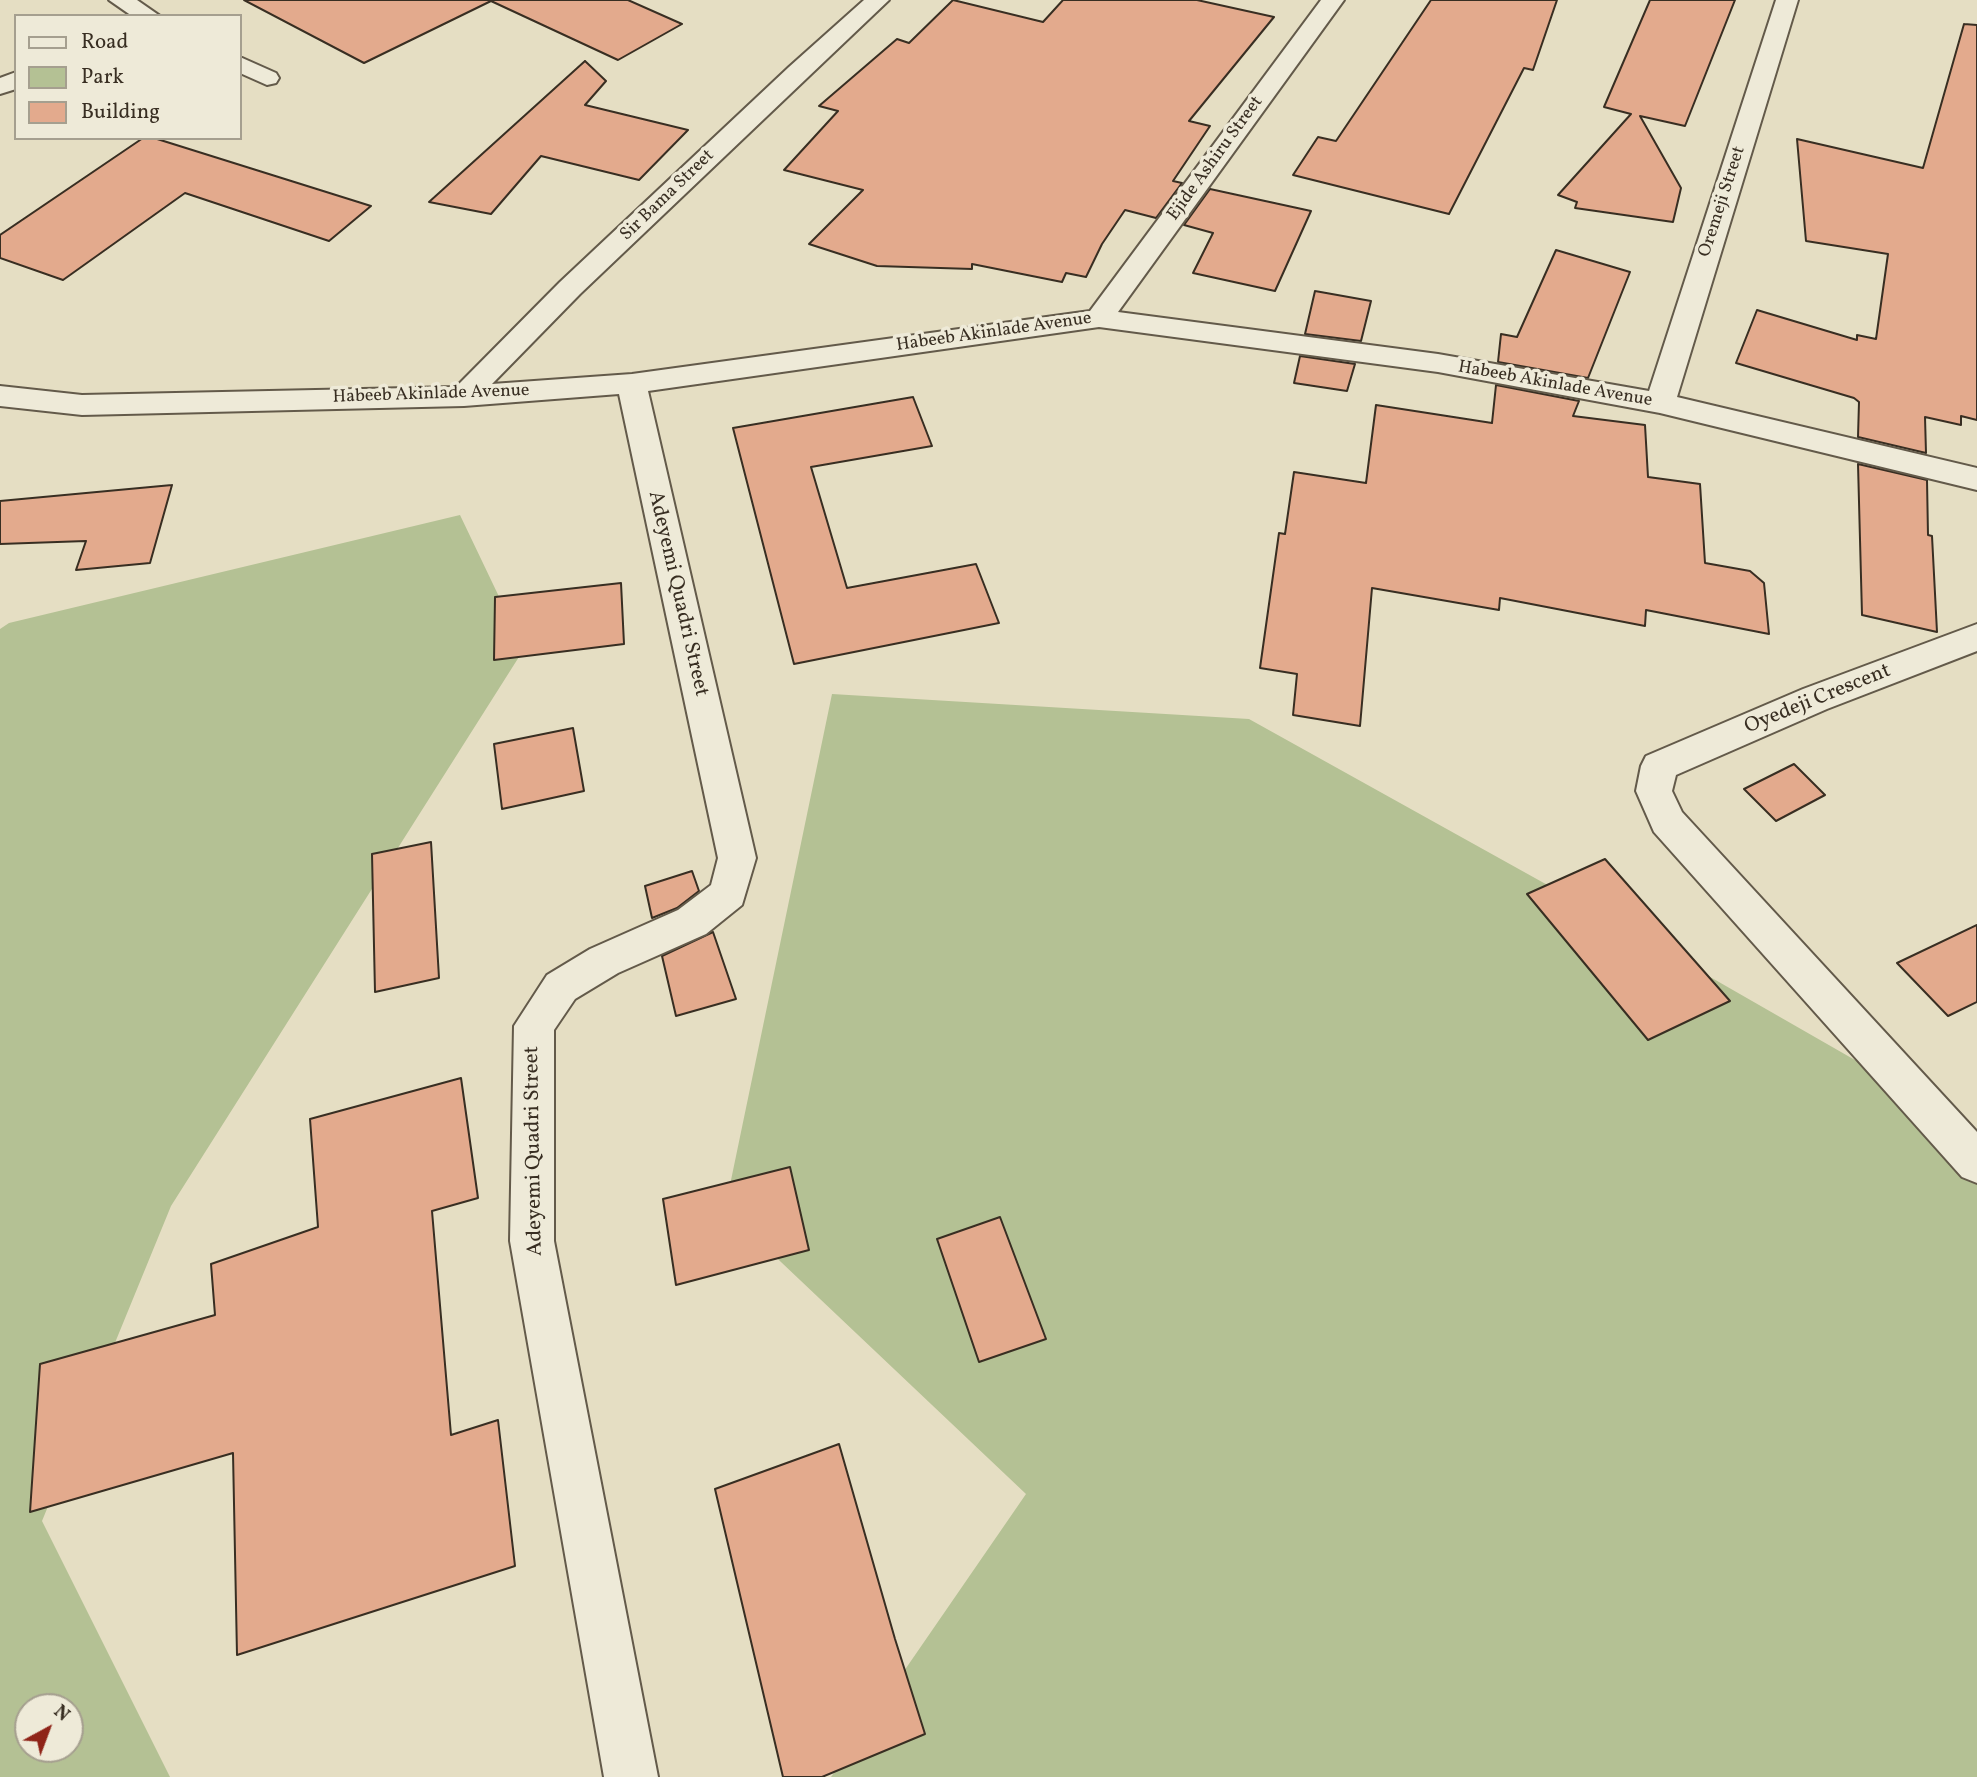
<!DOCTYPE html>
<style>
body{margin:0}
#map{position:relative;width:1977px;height:1777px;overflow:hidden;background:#e5dec3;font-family:Vollkorn,serif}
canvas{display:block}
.legend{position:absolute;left:14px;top:14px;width:228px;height:126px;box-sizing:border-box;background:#eeead8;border:2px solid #a59f8f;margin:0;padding:9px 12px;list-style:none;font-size:21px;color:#382e22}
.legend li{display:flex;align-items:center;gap:14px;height:35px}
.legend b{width:35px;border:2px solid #a59f8f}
.north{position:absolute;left:14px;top:1693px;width:70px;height:70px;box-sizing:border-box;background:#eeead8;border:2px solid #a59f8f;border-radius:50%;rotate:41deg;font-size:19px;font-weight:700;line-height:28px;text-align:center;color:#382e22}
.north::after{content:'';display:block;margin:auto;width:24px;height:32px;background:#8f2418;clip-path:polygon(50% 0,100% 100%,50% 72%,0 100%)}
</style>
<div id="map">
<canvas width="1977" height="1777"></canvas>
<ul class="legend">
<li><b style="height:9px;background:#eeead8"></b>Road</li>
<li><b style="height:19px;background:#b4c194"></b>Park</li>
<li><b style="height:19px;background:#e3aa8d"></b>Building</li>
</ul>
<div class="north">N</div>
</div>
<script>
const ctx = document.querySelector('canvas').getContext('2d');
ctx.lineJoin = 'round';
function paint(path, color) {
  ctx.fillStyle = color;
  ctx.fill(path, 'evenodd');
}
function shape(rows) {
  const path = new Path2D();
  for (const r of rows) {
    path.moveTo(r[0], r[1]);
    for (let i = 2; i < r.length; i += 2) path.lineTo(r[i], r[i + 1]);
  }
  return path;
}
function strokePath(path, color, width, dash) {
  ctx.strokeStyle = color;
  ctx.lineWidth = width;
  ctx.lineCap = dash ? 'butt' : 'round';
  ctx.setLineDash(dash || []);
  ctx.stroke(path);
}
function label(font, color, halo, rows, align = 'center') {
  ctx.font = font + ' Vollkorn,serif';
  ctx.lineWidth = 7;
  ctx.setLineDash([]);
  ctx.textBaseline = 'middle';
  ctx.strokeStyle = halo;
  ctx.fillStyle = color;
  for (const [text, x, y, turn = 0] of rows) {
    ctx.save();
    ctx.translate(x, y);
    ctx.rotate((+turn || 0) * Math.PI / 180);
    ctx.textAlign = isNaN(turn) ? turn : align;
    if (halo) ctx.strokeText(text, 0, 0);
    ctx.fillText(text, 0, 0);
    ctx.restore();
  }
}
const green = shape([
 [460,515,524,649,171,1206,42,1521,170,1777,0,1777,0,629,9,623],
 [28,1707,70,1707,70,1749,28,1749],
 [832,694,1249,719,1623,927,1977,1130,1977,1777,831,1777,1026,1494,725,1209]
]);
const building = shape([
 [244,0,628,0,682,24,618,60,491,1,364,63,244,0],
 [953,0,1043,22,1063,0,1197,0,1274,17,1189,121,1210,126,1173,181,1182,183,1156,218,1125,210,1102,244,1086,277,1066,273,1062,282,972,264,972,269,877,266,809,244,863,190,784,170,838,111,819,106,897,39,909,43,953,0],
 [1431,0,1557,0,1533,70,1524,68,1449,214,1293,175,1318,137,1336,141,1431,0],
 [1650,0,1735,0,1685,126,1640,116,1681,188,1673,222,1575,208,1577,202,1558,195,1631,114,1604,107,1650,0],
 [1964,24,1977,25,1977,420,1961,416,1961,425,1925,417,1926,453,1858,437,1859,402,1854,398,1736,363,1757,310,1857,340,1857,335,1876,339,1888,254,1806,241,1797,139,1923,168,1964,24],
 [585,61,606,81,585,105,688,130,639,180,541,156,491,214,429,202,585,61],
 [143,138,154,138,371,206,329,241,185,193,63,280,0,258,0,235,143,138],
 [1210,189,1311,211,1275,291,1193,273,1213,233,1184,225,1210,189],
 [1556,250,1630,272,1588,378,1498,362,1501,334,1517,337,1556,250],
 [1315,291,1371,301,1361,341,1305,334,1315,291],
 [1300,356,1355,364,1347,391,1294,383,1300,356],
 [1496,385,1579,401,1573,416,1645,425,1648,477,1700,484,1705,563,1750,571,1764,583,1769,634,1646,610,1645,626,1500,598,1499,610,1372,588,1360,726,1293,715,1297,674,1260,668,1279,533,1285,534,1294,472,1366,483,1376,405,1492,423,1496,385],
 [913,397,932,446,811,467,847,588,976,564,999,623,794,664,733,428,913,397],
 [1858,464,1927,480,1928,535,1932,536,1937,632,1862,615,1858,464],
 [172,485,150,563,76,570,86,541,0,544,0,501,172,485],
 [621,583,624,644,494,660,495,597,621,583],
 [573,728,584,791,502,809,494,744,573,728],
 [1794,764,1825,795,1776,821,1744,789,1794,764],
 [431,842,439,978,375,992,372,854,431,842],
 [1605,859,1730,1001,1648,1040,1527,894,1605,859],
 [692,871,699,891,677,908,652,918,645,886,692,871],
 [1977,925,1977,1002,1948,1016,1897,963,1977,925],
 [713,932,736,999,676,1016,662,956,713,932],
 [461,1078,478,1198,432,1211,451,1435,498,1420,515,1566,237,1655,233,1453,30,1512,40,1364,215,1315,211,1264,318,1227,310,1119,461,1078],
 [790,1167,809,1250,676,1285,663,1199,790,1167],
 [1000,1217,1046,1339,979,1362,937,1239,1000,1217],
 [839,1444,895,1639,925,1734,822,1777,783,1777,715,1489,839,1444]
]);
const minor = shape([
 [109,0,137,0,160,16,132,16,109,0],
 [864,0,889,0,580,294,492,384,632,374,1090,311,1321,0,1344,0,1118,312,1438,354,1649,391,1776,0,1798,0,1677,397,1977,468,1977,490,1660,413,1438,372,1099,327,648,391,756,858,742,905,706,934,618,973,575,999,554,1030,554,1241,658,1777,604,1777,510,1241,514,1026,547,975,590,949,678,910,711,885,718,858,619,394,464,406,82,415,0,406,0,386,82,395,456,387,560,282,789,67,864,0],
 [240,57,276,73,279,78,276,83,267,85,240,73,240,57],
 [16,72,16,89,0,94,0,78,16,72],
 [1977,624,1977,651,1827,709,1676,775,1672,791,1682,812,1977,1132,1977,1183,1962,1177,1654,832,1636,791,1641,766,1646,756,1803,689,1977,624]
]);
const farStreetnames = [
 ["Ejide Ashiru Street",1216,159,-54],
 ["Sir Bama Street",668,196,-44],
 ["Oremeji Street",1723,202,-72],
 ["Habeeb Akinlade Avenue",994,333,-8],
 ["Habeeb Akinlade Avenue",1555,385,10],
 ["Habeeb Akinlade Avenue",431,395,-2]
];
const streetNames = [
 ["Adeyemi Quadri Street",677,594,77],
 ["Oyedeji Crescent",1818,700,-22],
 ["Adeyemi Quadri Street",535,1151,-91]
];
paint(green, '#b4c194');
paint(building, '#e3aa8d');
strokePath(building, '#382e22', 2);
strokePath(minor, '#635a4a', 4);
paint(minor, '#eeead8');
label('18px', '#382e22', '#eeead8', farStreetnames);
label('21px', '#382e22', '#eeead8', streetNames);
</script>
